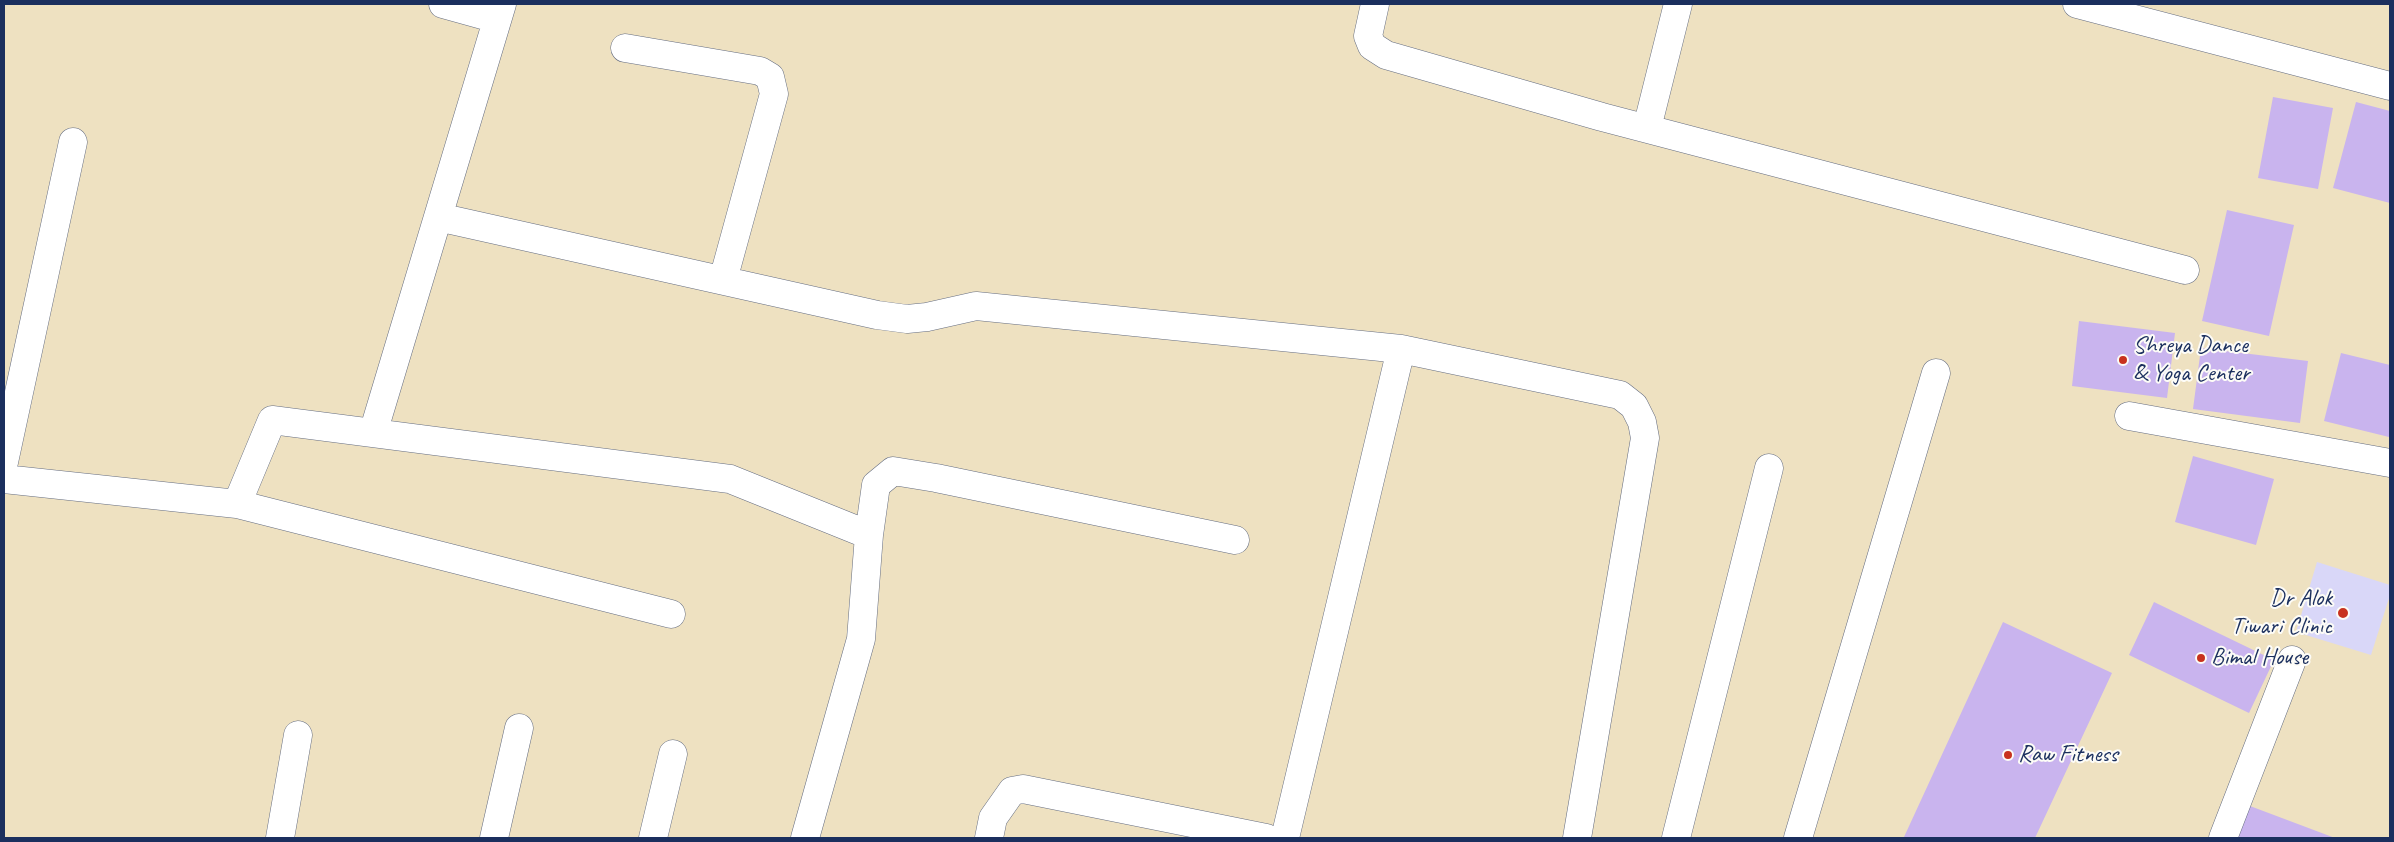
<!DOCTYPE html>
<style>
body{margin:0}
#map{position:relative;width:2394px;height:842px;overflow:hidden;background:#eee1c1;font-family:Caveat,sans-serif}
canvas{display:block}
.frame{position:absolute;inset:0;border:5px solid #1b2f5e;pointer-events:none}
</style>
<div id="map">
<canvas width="2394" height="842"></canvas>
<div class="frame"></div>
</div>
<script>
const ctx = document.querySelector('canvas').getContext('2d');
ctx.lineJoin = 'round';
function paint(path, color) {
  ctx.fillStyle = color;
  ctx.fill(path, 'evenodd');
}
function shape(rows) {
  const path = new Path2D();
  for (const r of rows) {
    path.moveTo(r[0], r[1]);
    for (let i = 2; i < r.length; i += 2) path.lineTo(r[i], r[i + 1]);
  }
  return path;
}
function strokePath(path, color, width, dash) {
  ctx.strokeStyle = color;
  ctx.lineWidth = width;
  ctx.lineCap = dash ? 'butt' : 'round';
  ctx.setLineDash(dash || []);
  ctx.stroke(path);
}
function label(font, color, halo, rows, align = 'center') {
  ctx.font = font + ' Caveat,sans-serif';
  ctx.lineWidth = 4;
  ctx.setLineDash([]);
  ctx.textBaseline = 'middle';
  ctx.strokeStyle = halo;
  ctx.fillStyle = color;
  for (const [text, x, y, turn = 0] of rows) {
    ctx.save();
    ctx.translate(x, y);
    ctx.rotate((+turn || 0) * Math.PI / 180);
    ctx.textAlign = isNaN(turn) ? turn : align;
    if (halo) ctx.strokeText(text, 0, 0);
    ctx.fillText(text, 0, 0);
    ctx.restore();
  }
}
const built = shape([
 [2317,562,2390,585,2390,595,2371,655,2296,632]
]);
const building = shape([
 [2273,97,2333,108,2318,189,2258,178],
 [2356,102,2390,111,2390,203,2333,188],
 [2227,210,2294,225,2269,336,2202,321],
 [2079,321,2175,333,2167,398,2072,386],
 [2201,348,2308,361,2300,423,2193,409],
 [2341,353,2390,365,2389,437,2324,421],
 [2193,456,2274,479,2256,545,2175,522],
 [2154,602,2274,660,2249,713,2129,655],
 [2003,622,2112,673,2035,838,1907,838,1904,837],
 [2250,806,2335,838,2238,838]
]);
const minor = shape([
 [443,4,497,19],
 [1375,4,1368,36,1372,46,1386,55,1602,117,2185,270],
 [2077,4,2390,86],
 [625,48,760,71,770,77,774,94,723,280],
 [1647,128,1678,4],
 [438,217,877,315,907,319,927,317,976,306,1401,349,1620,395,1634,406,1642,422,1645,438,1577,838],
 [2129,416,2390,463],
 [373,433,502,4],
 [4,462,73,142],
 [4,479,237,504,272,420,730,479,869,535,861,639,805,838],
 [237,504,671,614],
 [869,535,876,485,893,471,936,478,1235,540],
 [280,838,298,735],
 [494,838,519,728],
 [653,838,673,754],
 [989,838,993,818,1012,791,1023,789,1266,838],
 [1285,838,1401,349],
 [1676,838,1769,468],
 [1798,838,1936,373],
 [2223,838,2292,660]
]);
const markers = [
 [2123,360,5,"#c8321e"],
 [2343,613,6,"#c8321e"],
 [2201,658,5,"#c8321e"],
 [2008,755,5,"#c8321e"]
];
const poiNames = [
 ["Shreya Dance",2133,346],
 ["& Yoga Center",2133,374],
 ["Dr Alok",2332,599,"right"],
 ["Tiwari Clinic",2332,627,"right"],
 ["Bimal House",2211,658],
 ["Raw Fitness",2018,755]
];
paint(built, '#d9d7f8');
paint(building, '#c9b4ee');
strokePath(minor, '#656d81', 29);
strokePath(minor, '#fff', 28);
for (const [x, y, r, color] of markers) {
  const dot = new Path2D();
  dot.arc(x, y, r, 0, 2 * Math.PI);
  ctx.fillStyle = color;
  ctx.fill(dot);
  strokePath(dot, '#fdfcf7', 2);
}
label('24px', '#1b2f5e', '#fdfcf7', poiNames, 'left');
</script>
